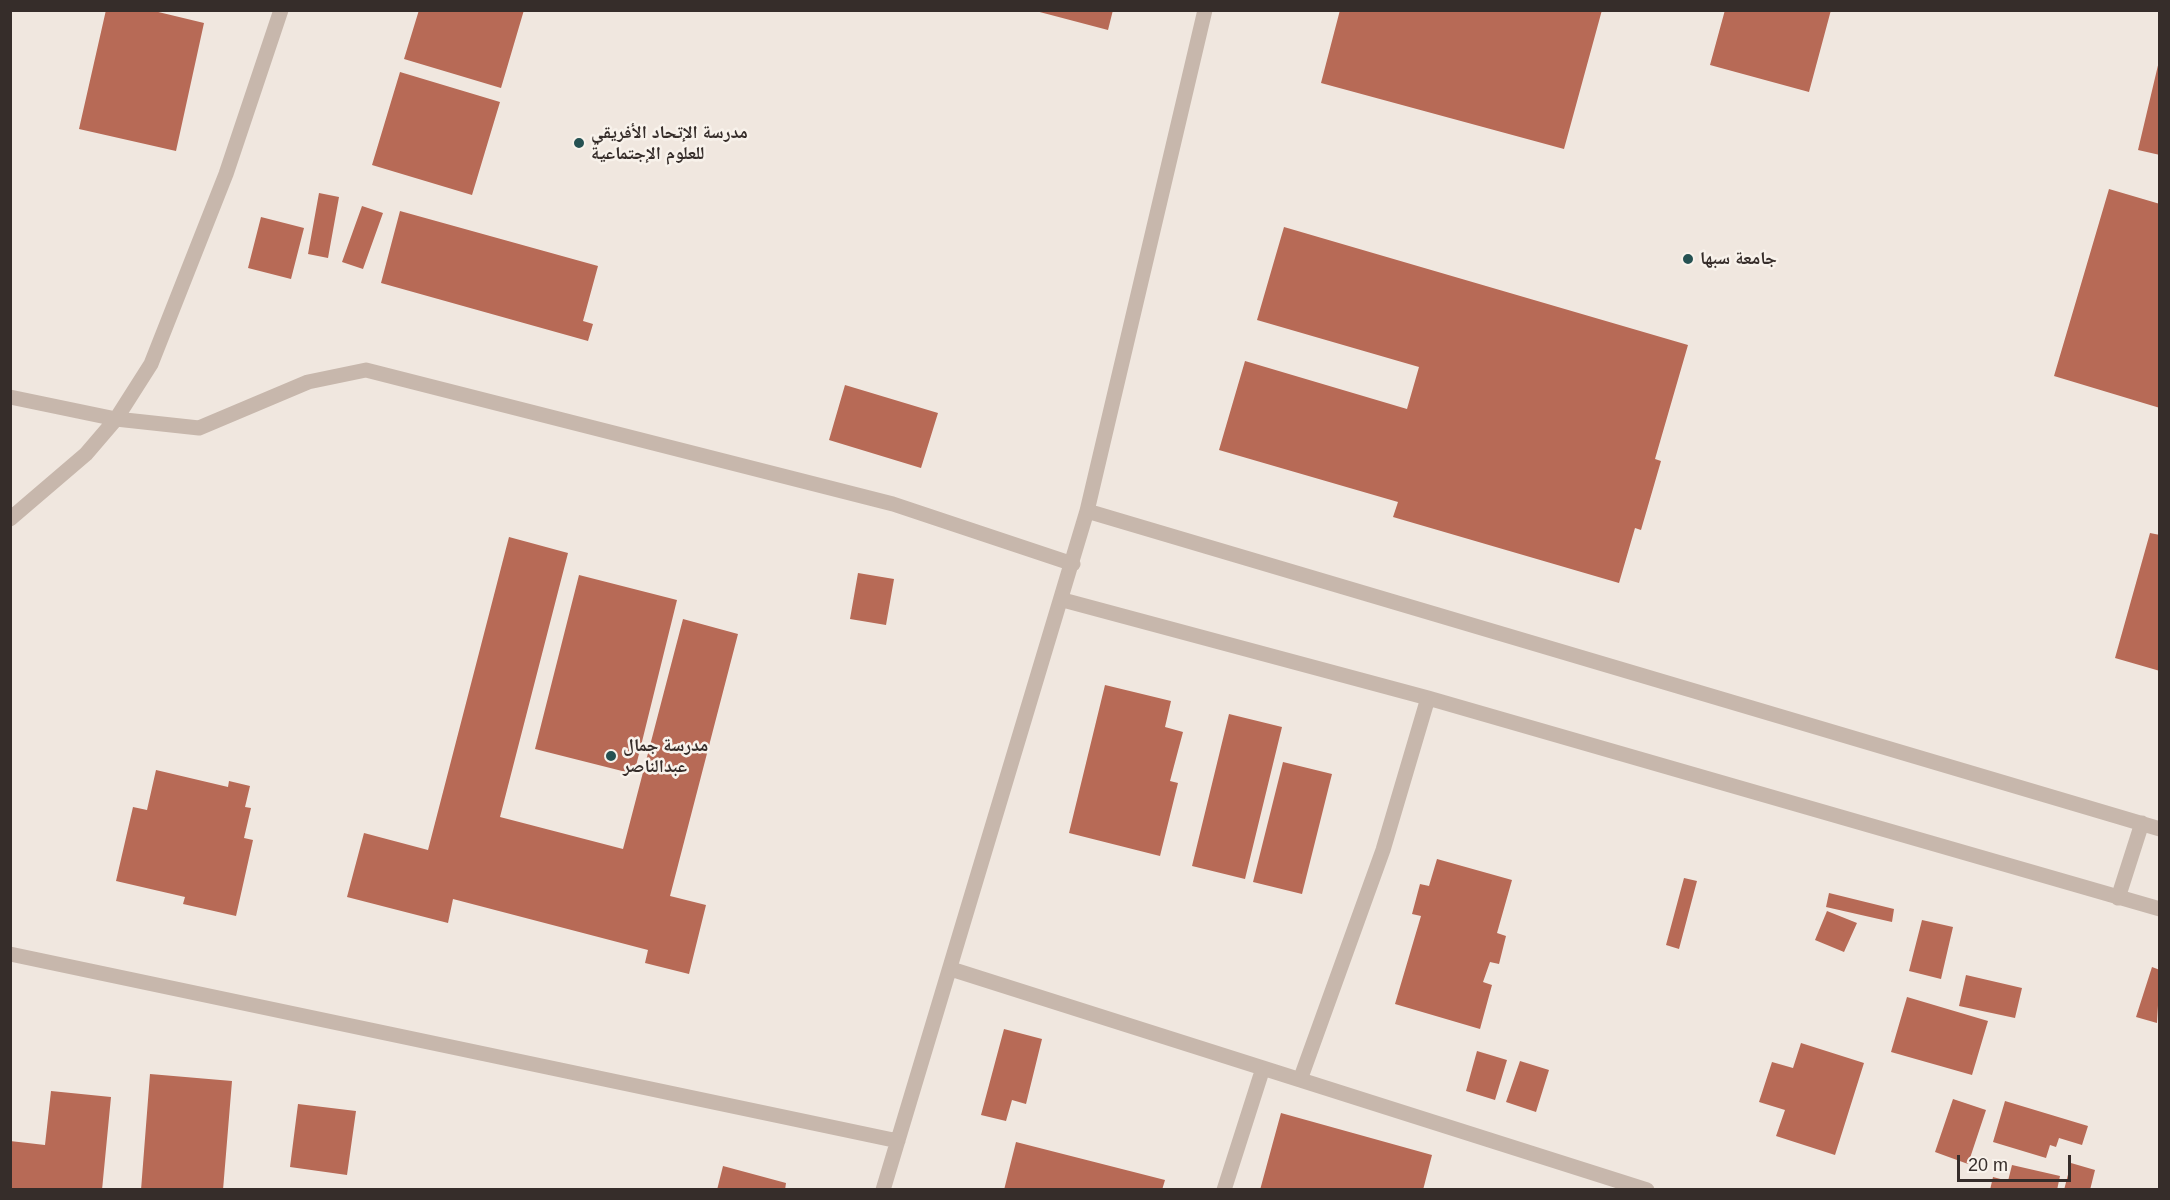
<!DOCTYPE html>
<meta charset="utf-8">
<style>
body{margin:0}
#map{position:relative;width:2170px;height:1200px;overflow:hidden;background:#f0e7df;font-family:Helvetica,sans-serif}
canvas{display:block}
.frame{position:absolute;inset:0;border:12px solid #362d2a;pointer-events:none}
.scale{position:absolute;left:1957px;top:1155px;width:114px;height:27px;box-sizing:border-box;border:3px solid #362d2a;border-top:0;padding-left:8px;font-size:18px;line-height:21px;white-space:nowrap;color:#362d2a;-webkit-text-stroke:4px #f8f2eb;paint-order:stroke}
</style>
<div id="map">
<canvas width="2170" height="1200"></canvas>
<div class="frame"></div>
<div class="scale">20 m</div>
</div>
<script>
const ctx = document.querySelector('canvas').getContext('2d');
ctx.lineJoin = 'round';
function paint(path, color) {
  ctx.fillStyle = color;
  ctx.fill(path, 'evenodd');
}
function shape(rows) {
  const path = new Path2D();
  for (const r of rows) {
    path.moveTo(r[0], r[1]);
    for (let i = 2; i < r.length; i += 2) path.lineTo(r[i], r[i + 1]);
  }
  return path;
}
function strokePath(path, color, width, dash) {
  ctx.strokeStyle = color;
  ctx.lineWidth = width;
  ctx.lineCap = dash ? 'butt' : 'round';
  ctx.setLineDash(dash || []);
  ctx.stroke(path);
}
function label(font, color, halo, rows, align = 'center') {
  ctx.font = font + ' Helvetica,"Noto Naskh Arabic",sans-serif';
  ctx.lineWidth = 5;
  ctx.setLineDash([]);
  ctx.textBaseline = 'middle';
  ctx.strokeStyle = halo;
  ctx.fillStyle = color;
  for (const [text, x, y, turn = 0] of rows) {
    ctx.save();
    ctx.translate(x, y);
    ctx.rotate((+turn || 0) * Math.PI / 180);
    ctx.textAlign = isNaN(turn) ? turn : align;
    if (halo) ctx.strokeText(text, 0, 0);
    ctx.fillText(text, 0, 0);
    ctx.restore();
  }
}
const building = shape([
 [106,10,150,10,204,23,176,151,79,129],
 [419,10,524,10,501,88,404,59],
 [1032,10,1113,10,1108,30],
 [1340,10,1602,10,1564,149,1321,83],
 [1725,10,1831,10,1809,92,1710,65],
 [2159,61,2160,61,2160,155,2138,150],
 [400,72,500,102,472,195,372,165],
 [2109,189,2160,204,2160,408,2054,376],
 [319,193,339,197,328,258,308,254],
 [362,206,383,213,363,269,342,262],
 [400,211,598,266,583,321,593,324,588,341,381,283],
 [261,217,304,228,291,279,248,268],
 [1284,227,1688,345,1655,459,1661,461,1641,530,1635,528,1619,583,1393,517,1398,502,1219,450,1245,361,1407,409,1419,367,1257,320],
 [845,385,938,413,921,468,829,440],
 [2150,533,2160,535,2160,671,2115,658],
 [509,537,568,553,500,817,623,849,683,619,738,634,670,896,706,905,689,974,645,963,648,950,453,899,448,923,347,897,364,833,428,850],
 [858,573,894,579,886,625,850,619],
 [579,575,677,600,634,774,535,749],
 [1105,685,1171,701,1165,727,1183,732,1170,781,1178,783,1160,856,1069,833],
 [1229,714,1282,727,1245,879,1192,866],
 [1283,762,1332,774,1302,894,1253,882],
 [156,770,228,787,229,781,250,786,245,807,251,808,244,838,253,840,236,916,183,904,185,897,116,881,133,807,147,810],
 [1437,859,1512,880,1497,933,1506,936,1499,964,1490,962,1483,982,1492,985,1480,1029,1395,1004,1421,916,1412,914,1420,884,1429,886],
 [1684,878,1697,881,1679,949,1666,945],
 [1829,893,1894,909,1892,922,1826,907],
 [1827,911,1857,923,1844,952,1815,940],
 [1922,920,1953,927,1941,979,1909,971],
 [2152,967,2160,970,2157,1023,2136,1017],
 [1966,975,2022,988,2015,1018,1959,1006],
 [1907,997,1988,1021,1972,1075,1891,1052],
 [1004,1029,1042,1039,1026,1104,1012,1100,1006,1121,981,1115],
 [1801,1043,1864,1063,1835,1155,1776,1136,1785,1110,1759,1102,1772,1062,1793,1068],
 [1477,1051,1507,1060,1495,1100,1466,1091],
 [1520,1061,1549,1070,1536,1112,1506,1102],
 [150,1074,232,1081,223,1190,141,1190],
 [51,1091,111,1097,102,1190,10,1190,10,1141,45,1145],
 [1953,1099,1986,1110,1968,1164,1935,1152],
 [2005,1101,2088,1126,2082,1145,2059,1138,2056,1147,2050,1145,2046,1158,1993,1142],
 [298,1104,356,1111,347,1175,290,1167],
 [1281,1113,1432,1155,1423,1190,1260,1190],
 [1016,1142,1165,1180,1162,1190,1004,1190],
 [2071,1163,2095,1170,2090,1190,2064,1190],
 [2012,1165,2060,1176,2057,1190,1990,1190,1993,1177,2008,1181],
 [723,1166,786,1183,785,1190,717,1190]
]);
const street = shape([
 [10,397,116,419,199,428,308,382,366,370,893,504,1073,564],
 [1087,511,2160,829],
 [10,519,86,454,116,419,151,364,226,174,281,10],
 [1063,600,1428,698,2160,909],
 [2118,898,2142,823],
 [10,954,898,1141],
 [951,969,1647,1190],
 [1300,1080,1383,850,1428,698],
 [883,1190,1087,511,1205,10],
 [1224,1190,1263,1068]
]);
const markers = [
 [579,143,6,"#255152"],
 [1688,259,6,"#255152"],
 [611,756,6,"#255152"]
];
const poiNames = [
 ["مدرسة الإتحاد الأفريقي",591,133],
 ["للعلوم الإجتماعية",591,154],
 ["جامعة سبها",1700,259],
 ["مدرسة جمال",623,746],
 ["عبدالناصر",623,767]
];
paint(building, '#b76a56');
strokePath(street, '#c7b7ac', 15);
for (const [x, y, r, color] of markers) {
  const dot = new Path2D();
  dot.arc(x, y, r, 0, 2 * Math.PI);
  ctx.fillStyle = color;
  ctx.fill(dot);
  strokePath(dot, '#f8f2eb', 2);
}
label('bold 18px', '#362d2a', '#f8f2eb', poiNames, 'left');
</script>
